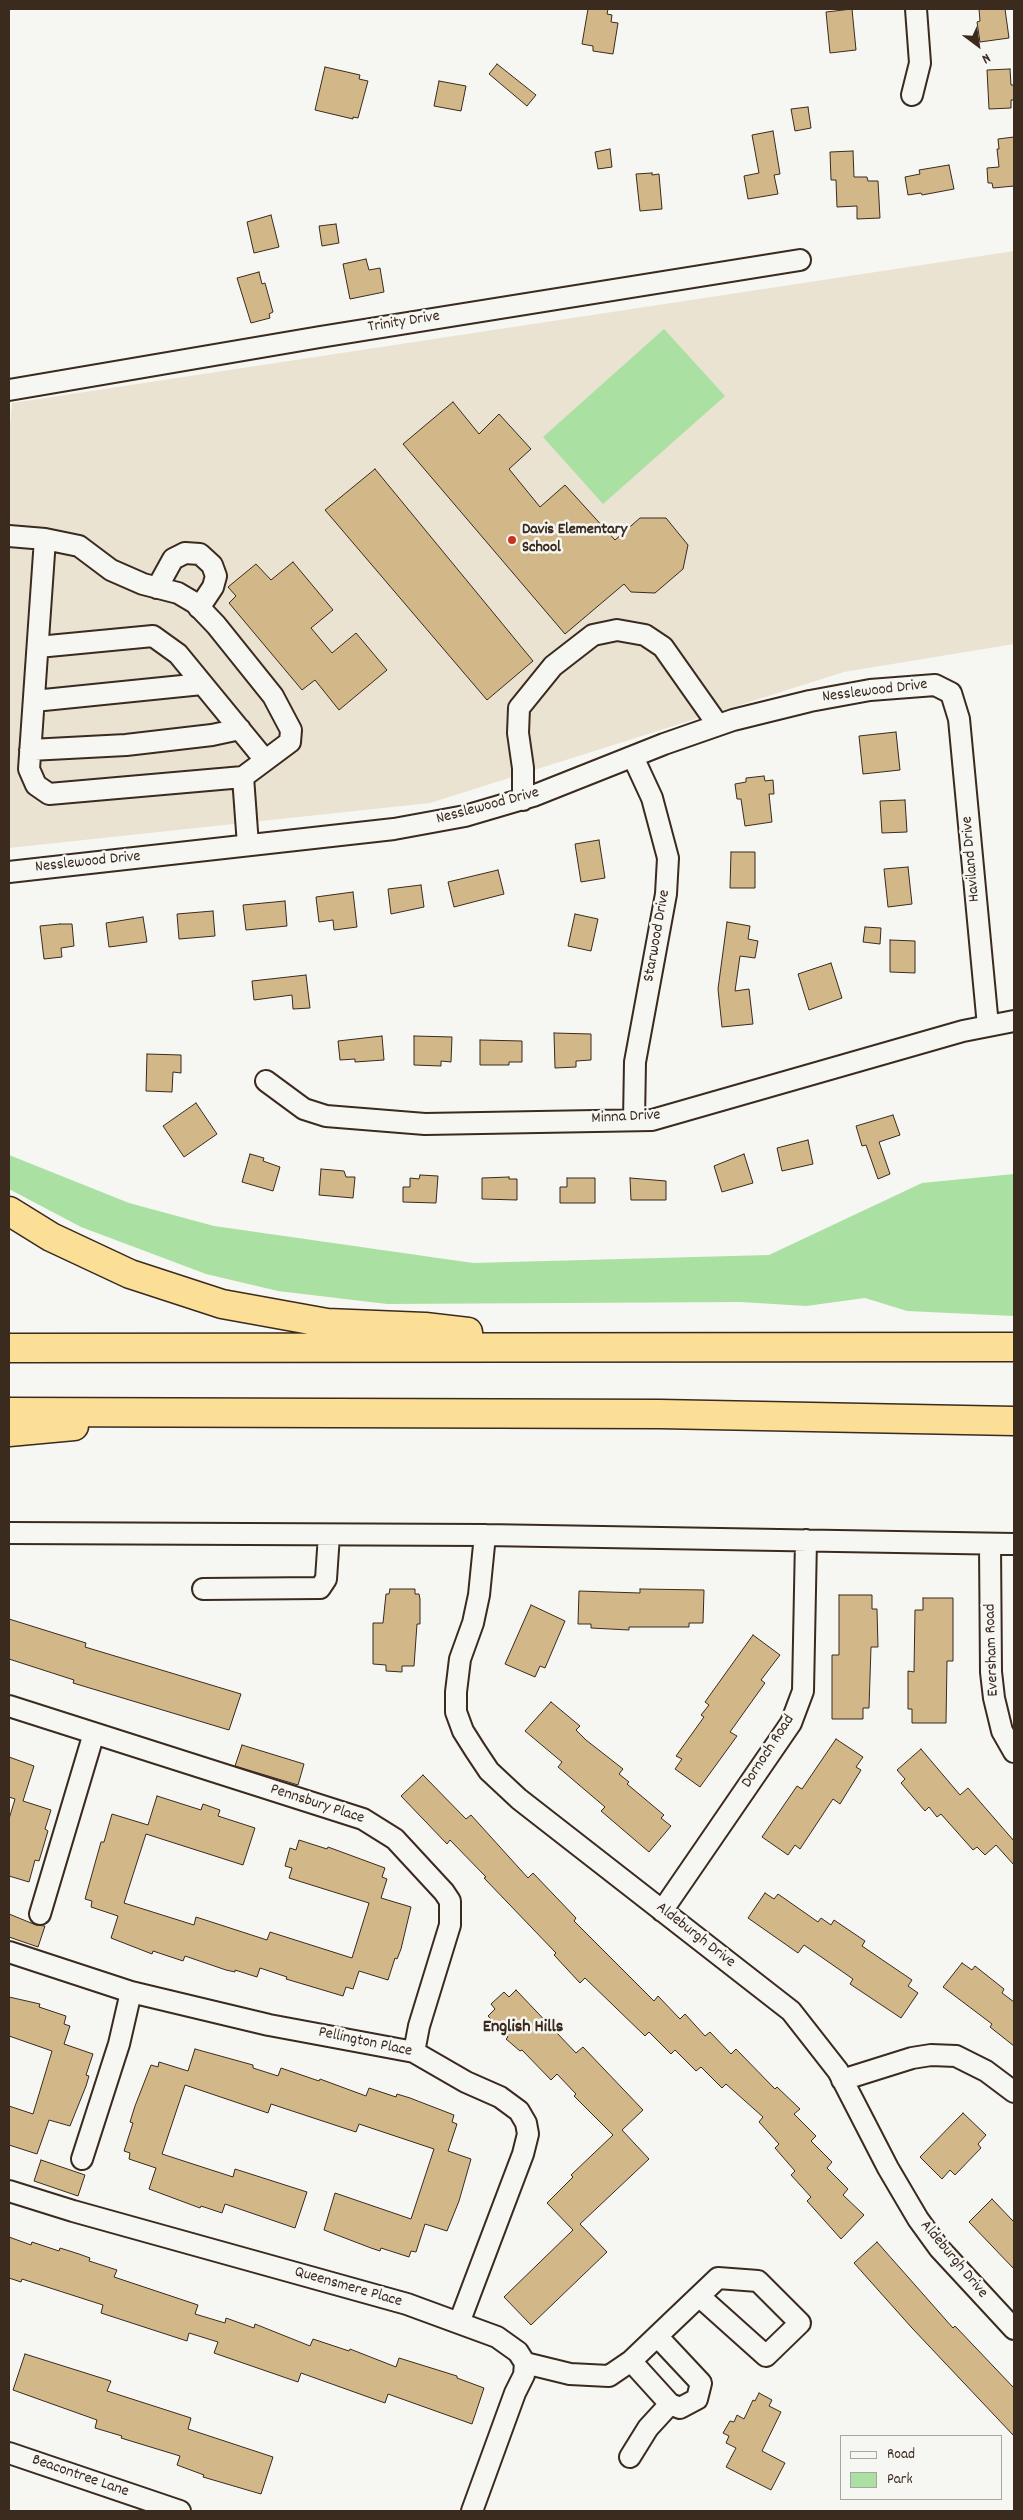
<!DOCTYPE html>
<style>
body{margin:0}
#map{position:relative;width:1023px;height:2520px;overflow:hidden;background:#f6f6f2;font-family:Dekko,sans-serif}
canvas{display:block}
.frame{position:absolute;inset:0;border:10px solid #3b2a1e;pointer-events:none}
.legend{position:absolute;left:840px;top:2435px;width:162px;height:65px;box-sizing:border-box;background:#f6f6f2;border:1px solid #aba49d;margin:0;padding:6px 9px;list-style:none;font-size:15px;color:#3b2a1e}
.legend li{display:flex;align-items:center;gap:10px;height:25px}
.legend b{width:25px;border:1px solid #aba49d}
.north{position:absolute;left:953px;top:20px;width:50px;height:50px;-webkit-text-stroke:4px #f6f6f2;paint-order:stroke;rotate:149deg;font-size:14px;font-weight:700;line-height:20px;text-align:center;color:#3b2a1e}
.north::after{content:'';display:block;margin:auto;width:18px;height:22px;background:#3b2a1e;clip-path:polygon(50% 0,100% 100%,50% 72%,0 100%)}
</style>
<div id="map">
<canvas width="1023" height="2520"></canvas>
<div class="frame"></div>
<ul class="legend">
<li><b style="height:6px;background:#f6f6f2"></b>Road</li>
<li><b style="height:14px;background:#abe0a3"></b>Park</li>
</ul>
<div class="north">N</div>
</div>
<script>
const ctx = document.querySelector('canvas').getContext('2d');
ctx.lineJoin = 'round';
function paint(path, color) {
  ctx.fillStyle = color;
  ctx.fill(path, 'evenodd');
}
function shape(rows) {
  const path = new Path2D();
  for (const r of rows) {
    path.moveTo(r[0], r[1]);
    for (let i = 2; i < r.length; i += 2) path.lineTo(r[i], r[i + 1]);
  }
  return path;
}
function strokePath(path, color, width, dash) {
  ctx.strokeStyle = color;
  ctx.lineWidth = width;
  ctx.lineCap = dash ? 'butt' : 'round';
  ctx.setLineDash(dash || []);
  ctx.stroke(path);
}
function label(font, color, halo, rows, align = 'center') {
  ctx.font = font + ' Dekko,sans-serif';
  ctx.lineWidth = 5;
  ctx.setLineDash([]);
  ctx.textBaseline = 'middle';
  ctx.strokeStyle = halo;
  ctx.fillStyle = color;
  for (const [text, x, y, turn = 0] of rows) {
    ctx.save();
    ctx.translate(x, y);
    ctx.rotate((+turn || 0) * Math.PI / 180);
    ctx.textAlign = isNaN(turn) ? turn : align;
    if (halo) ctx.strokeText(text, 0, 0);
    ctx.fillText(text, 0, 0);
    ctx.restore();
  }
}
const built = shape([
 [1014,251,1014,644,844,672,430,803,9,848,9,435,12,403]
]);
const green = shape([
 [664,329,725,396,603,504,543,437],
 [9,1155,129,1203,214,1226,473,1263,769,1255,922,1183,1014,1174,1014,1316,907,1311,865,1298,806,1306,740,1302,387,1304,278,1291,206,1274,81,1227,9,1189]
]);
const building = shape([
 [588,9,608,9,607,14,612,15,611,22,618,23,613,54,593,51,593,46,582,44,588,9],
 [852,9,856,50,830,53,826,12,852,9],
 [979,9,1005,9,1009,38,980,42,977,22,980,21,979,9],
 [497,64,536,95,527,106,489,74,497,64],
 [325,67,360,75,359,79,368,81,358,118,353,117,353,119,315,110,325,67],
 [1010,69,1011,85,1014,85,1014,100,1011,100,1011,108,989,109,987,70,1010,69],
 [439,81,466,86,461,111,434,106,439,81],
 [808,107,811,128,795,131,791,109,808,107],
 [773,131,780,174,774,175,778,194,748,199,744,176,759,173,752,135,773,131],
 [1014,137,1014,186,993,188,992,183,988,183,987,168,999,167,997,149,999,149,998,139,1014,137],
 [610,149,612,167,598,169,595,152,610,149],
 [853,151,854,177,867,177,868,181,878,181,880,218,857,219,857,206,837,207,836,180,831,180,830,152,853,151],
 [949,165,954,189,922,195,921,193,908,195,905,177,920,174,919,170,949,165],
 [652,173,652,175,659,174,662,209,640,211,636,174,652,173],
 [271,215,279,247,254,253,247,222,271,215],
 [336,224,339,243,322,246,319,226,336,224],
 [366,259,369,270,380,268,384,292,350,299,343,264,366,259],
 [259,272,262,284,265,283,273,312,269,314,270,318,251,323,237,278,259,272],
 [453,402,479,434,499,414,531,449,509,469,540,507,565,485,615,540,640,518,666,518,688,545,683,569,655,593,631,592,624,584,565,634,403,444,453,402],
 [375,469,533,661,487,700,325,510,375,469],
 [293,562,333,610,311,628,332,653,356,633,387,670,339,710,315,680,302,690,229,603,236,596,228,587,256,564,271,580,293,562],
 [896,732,900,770,863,774,859,736,896,732],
 [764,776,765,781,773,780,774,794,769,794,772,822,745,826,741,799,737,799,735,784,746,782,746,778,764,776],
 [905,800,907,832,882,833,880,801,905,800],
 [599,840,605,878,581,882,575,844,599,840],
 [731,852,755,852,755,888,730,888,731,852],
 [908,867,912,904,888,907,884,869,908,867],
 [498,870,504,894,454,907,448,882,498,870],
 [421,885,424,907,391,914,388,889,421,885],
 [353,892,357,927,334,930,333,920,319,922,316,897,353,892],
 [285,901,287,926,246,930,243,905,285,901],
 [213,911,215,936,179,939,177,914,213,911],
 [575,914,598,919,591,951,568,946,575,914],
 [143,917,147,942,109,947,106,923,143,917],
 [727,922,750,926,748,939,758,941,755,958,740,956,735,991,749,989,753,1024,722,1027,718,989,727,922],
 [60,924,72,924,74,946,61,948,62,957,44,959,40,926,60,924],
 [865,927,881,928,880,944,863,942,865,927],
 [890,940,915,941,915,973,890,972,890,940],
 [831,963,842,998,809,1010,798,974,831,963],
 [306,975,310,1008,293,1009,292,995,254,1000,252,981,306,975],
 [554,1033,591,1034,591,1060,576,1061,576,1067,555,1068,554,1033],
 [382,1036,384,1060,355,1062,355,1059,340,1060,338,1041,382,1036],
 [414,1036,452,1037,451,1062,441,1061,441,1066,414,1065,414,1036],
 [480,1040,522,1041,522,1062,509,1062,509,1065,480,1065,480,1040],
 [147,1054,181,1055,181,1073,173,1072,172,1092,146,1091,147,1054],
 [196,1103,217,1134,184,1157,163,1126,196,1103],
 [893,1115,900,1135,879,1142,890,1174,878,1179,866,1145,862,1146,856,1126,893,1115],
 [808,1140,813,1164,782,1171,777,1148,808,1140],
 [250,1154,264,1158,263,1161,280,1167,273,1191,242,1182,250,1154],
 [744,1154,753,1183,722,1192,714,1166,744,1154],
 [321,1169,344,1171,346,1177,355,1177,353,1198,319,1195,321,1169],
 [420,1175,438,1176,436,1203,403,1202,403,1187,410,1187,410,1178,419,1179,420,1175],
 [509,1177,509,1179,517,1179,517,1200,482,1199,482,1178,509,1177],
 [567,1178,595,1178,595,1203,560,1203,560,1187,567,1187,567,1178],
 [630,1178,666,1181,666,1200,631,1200,630,1178],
 [390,1589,415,1589,415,1594,419,1594,420,1599,420,1624,417,1624,414,1666,402,1666,402,1672,386,1671,386,1665,373,1664,373,1623,383,1623,386,1594,389,1594,390,1589],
 [640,1589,704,1590,703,1623,689,1623,689,1627,629,1627,629,1630,591,1628,591,1624,578,1624,579,1591,640,1593,640,1589],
 [839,1595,872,1595,872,1609,877,1609,878,1647,871,1647,869,1708,863,1708,863,1719,832,1719,832,1655,839,1655,839,1595],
 [923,1598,953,1598,953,1661,947,1661,946,1723,912,1723,912,1709,908,1709,908,1671,914,1672,915,1610,923,1610,923,1598],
 [531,1605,565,1621,545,1668,540,1666,535,1677,505,1664,531,1605],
 [9,1619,86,1643,85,1647,241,1694,229,1730,73,1683,74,1680,9,1659,9,1619],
 [753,1635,780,1655,761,1680,765,1683,730,1732,737,1736,700,1787,675,1769,682,1759,676,1756,704,1717,701,1715,709,1705,705,1702,753,1635],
 [551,1702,580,1726,576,1730,586,1740,623,1769,619,1774,629,1782,627,1784,664,1815,661,1818,671,1826,649,1852,601,1811,605,1807,558,1767,562,1762,525,1731,551,1702],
 [836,1739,863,1757,856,1767,861,1770,840,1804,833,1799,800,1849,795,1845,788,1855,762,1837,797,1786,802,1789,836,1739],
 [242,1745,304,1764,298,1785,235,1766,242,1745],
 [921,1749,960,1795,968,1788,1014,1841,1014,1865,996,1845,985,1855,977,1847,973,1850,941,1814,937,1817,929,1807,925,1811,901,1783,905,1779,897,1770,921,1749],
 [9,1757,34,1766,23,1801,51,1810,45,1829,48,1831,39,1861,35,1860,29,1882,9,1876,9,1819,15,1799,9,1797,9,1757],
 [423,1775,466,1819,471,1815,528,1878,533,1873,576,1918,574,1921,654,2001,658,1996,680,2019,685,2014,705,2036,710,2032,731,2054,736,2049,775,2089,777,2087,800,2109,794,2114,816,2136,811,2141,832,2162,827,2168,848,2189,843,2195,864,2215,841,2239,807,2201,811,2197,791,2175,795,2171,775,2148,779,2144,759,2122,763,2117,726,2084,722,2088,701,2067,696,2071,675,2050,671,2054,649,2032,645,2036,585,1978,580,1983,554,1955,556,1953,484,1878,486,1877,450,1840,447,1844,401,1796,423,1775],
 [157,1796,201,1810,203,1804,220,1810,218,1816,255,1828,243,1865,146,1834,124,1903,194,1925,196,1917,267,1940,270,1932,352,1958,369,1903,289,1878,292,1868,285,1866,290,1848,296,1850,299,1840,327,1849,328,1847,385,1868,382,1877,387,1879,381,1898,411,1907,401,1949,397,1959,395,1958,388,1980,359,1971,353,1989,346,1987,343,1996,286,1979,287,1977,260,1968,257,1977,235,1970,235,1972,226,1970,185,1956,183,1961,153,1951,152,1954,111,1938,118,1916,91,1907,92,1901,85,1899,101,1842,104,1842,112,1814,148,1825,157,1796],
 [765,1893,774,1899,778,1894,818,1922,821,1918,831,1925,834,1920,865,1941,862,1946,912,1980,908,1986,918,1993,901,2018,850,1984,853,1979,804,1945,798,1953,748,1918,765,1893],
 [9,1914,36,1925,45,1926,38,1947,9,1937,9,1914],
 [962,1963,972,1970,975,1966,1004,1989,1002,1993,1014,2002,1014,2046,990,2027,992,2024,943,1987,962,1963],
 [516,1990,576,2053,583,2047,643,2110,622,2130,649,2159,580,2224,607,2252,531,2325,504,2297,573,2230,547,2203,573,2177,571,2175,613,2135,574,2096,576,2094,557,2074,551,2080,522,2050,520,2051,506,2039,508,2037,488,2016,495,2009,491,2004,504,1992,509,1997,516,1990],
 [9,1997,40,2004,39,2007,66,2016,64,2024,70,2026,64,2044,93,2054,86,2075,89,2076,86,2086,70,2126,49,2120,37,2154,9,2145,9,2106,33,2114,52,2051,9,2036,9,1997],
 [195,2049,253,2065,253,2068,278,2076,281,2068,319,2081,320,2079,366,2096,369,2088,396,2097,397,2094,410,2098,454,2115,452,2122,457,2124,448,2151,471,2159,459,2201,447,2231,425,2224,416,2252,411,2251,409,2257,381,2248,380,2251,371,2248,324,2230,335,2193,411,2219,434,2149,359,2124,356,2132,271,2104,268,2113,185,2085,162,2154,233,2177,235,2169,307,2192,295,2228,225,2204,222,2213,201,2206,200,2208,149,2189,156,2168,129,2159,130,2153,124,2151,133,2123,130,2122,135,2106,151,2065,158,2067,159,2062,188,2071,195,2049],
 [963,2113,986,2135,978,2144,981,2148,955,2175,950,2170,942,2179,920,2157,963,2113],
 [41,2160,85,2175,78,2196,34,2181,41,2160],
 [992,2199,1014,2222,1014,2269,969,2222,992,2199],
 [9,2237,31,2245,32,2242,59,2251,60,2248,79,2254,90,2258,89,2261,117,2270,114,2277,198,2305,195,2314,225,2323,226,2318,254,2328,255,2324,310,2346,313,2339,349,2351,350,2349,396,2367,399,2358,457,2376,457,2378,484,2388,472,2424,388,2394,385,2403,301,2373,298,2382,214,2353,218,2342,189,2333,187,2341,101,2313,103,2305,22,2279,21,2282,9,2278,9,2237],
 [877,2242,953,2328,955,2326,1014,2388,1014,2436,912,2328,854,2263,877,2242],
 [25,2354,111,2381,107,2391,191,2418,188,2429,273,2457,261,2494,203,2477,204,2475,177,2465,180,2456,121,2438,122,2436,95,2428,97,2420,13,2390,25,2354],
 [759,2393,772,2400,769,2406,781,2412,762,2451,785,2463,771,2490,726,2467,736,2448,726,2443,729,2436,723,2433,730,2421,734,2422,737,2415,744,2419,753,2400,755,2401,759,2393]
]);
const minor = shape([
 [912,95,920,63,916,9],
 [9,390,320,337,800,260],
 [9,536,45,539,79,546,111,570,143,584,178,593,195,603,216,625,273,696,291,730,290,742,243,777,248,845],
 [45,539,29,769,36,785,49,794,243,777],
 [157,588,173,559,185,553,200,554,212,565,216,576,213,587,199,608],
 [38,647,153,636,178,654,265,760],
 [34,701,202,684],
 [30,750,126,745,212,735,240,729],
 [633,757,652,798,668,858,666,894,635,1062,634,1120],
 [523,800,523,768,518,733,519,708,553,666,593,635,617,630,645,635,663,647,718,725],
 [9,872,394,829,465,816,533,796,664,744,733,720,810,701,870,690,935,685,951,693,959,719,988,1026],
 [266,1081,304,1109,326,1116,425,1124,652,1120,963,1031,1014,1021],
 [9,1533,485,1535,1014,1544],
 [485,1535,479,1595,473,1623,460,1659,456,1692,456,1712,463,1731,475,1750,489,1771,519,1799,791,2011,838,2071,888,2168,918,2219,939,2248,1014,2329],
 [990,1544,991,1672,994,1698,1002,1731,1014,1752],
 [203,1589,320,1588,326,1579,329,1535],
 [9,1706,363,1819,395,1839,444,1892,450,1901,450,1925,419,2026,414,2052],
 [662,1911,791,1723,803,1691,806,1540],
 [40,1914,94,1733],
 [9,1952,131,1992,269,2025,414,2052,466,2082,500,2097,519,2111,526,2123,528,2134,523,2154,459,2323],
 [842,2080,912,2058,931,2055,956,2056,986,2071,1014,2092],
 [82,2159,119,2044,131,1992],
 [9,2191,73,2211,407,2304,497,2337,518,2352,525,2363,524,2375,515,2393,472,2511],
 [631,2361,670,2404,680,2408,697,2399,701,2383,657,2336],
 [525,2363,570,2374,609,2376,631,2361,676,2318,718,2278,758,2281,800,2323,766,2356,699,2296],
 [9,2453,180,2511],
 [630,2457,648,2428,670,2404]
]);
const highway = shape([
 [9,1211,51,1237,130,1274,222,1304,327,1323,425,1327,468,1332],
 [9,1348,1014,1347],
 [9,1412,660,1414,1014,1421],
 [9,1432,74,1426]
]);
const markers = [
 [512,540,5,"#c8321e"]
];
const streetNames = [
 ["Trinity Drive",404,323,-9],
 ["Nesslewood Drive",875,692,-7],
 ["Nesslewood Drive",488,807,-15],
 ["Haviland Drive",972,859,-95],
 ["Nesslewood Drive",88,863,-6],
 ["Starwood Drive",658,936,-80],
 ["Minna Drive",626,1118,-3],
 ["Eversham Road",993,1650,-92],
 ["Dornoch Road",769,1752,-57],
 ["Pennsbury Place",317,1805,18],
 ["Aldeburgh Drive",695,1936,38],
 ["Pellington Place",365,2043,12],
 ["Aldeburgh Drive",953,2260,50],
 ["Queensmere Place",348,2288,16],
 ["Beacontree Lane",80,2477,19]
];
const poiNames = [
 ["Davis Elementary",522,531],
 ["School",522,549]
];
const neighbourhoodNames = [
 ["English Hills",523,2029]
];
paint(built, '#ebe3d2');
paint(green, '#abe0a3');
paint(building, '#d2b888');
strokePath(building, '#3b2a1e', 1);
strokePath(minor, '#3b2a1e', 24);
strokePath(highway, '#3b2a1e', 31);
strokePath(minor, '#f6f6f2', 20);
strokePath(highway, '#fbdf96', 28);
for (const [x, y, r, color] of markers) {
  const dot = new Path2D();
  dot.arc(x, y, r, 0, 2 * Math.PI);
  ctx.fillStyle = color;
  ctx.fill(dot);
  strokePath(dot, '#f6f6f2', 2);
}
label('16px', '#3b2a1e', '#f6f6f2', streetNames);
label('bold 16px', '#3b2a1e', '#f6f6f2', poiNames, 'left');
label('bold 18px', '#3b2a1e', '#f6f6f2', neighbourhoodNames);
</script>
